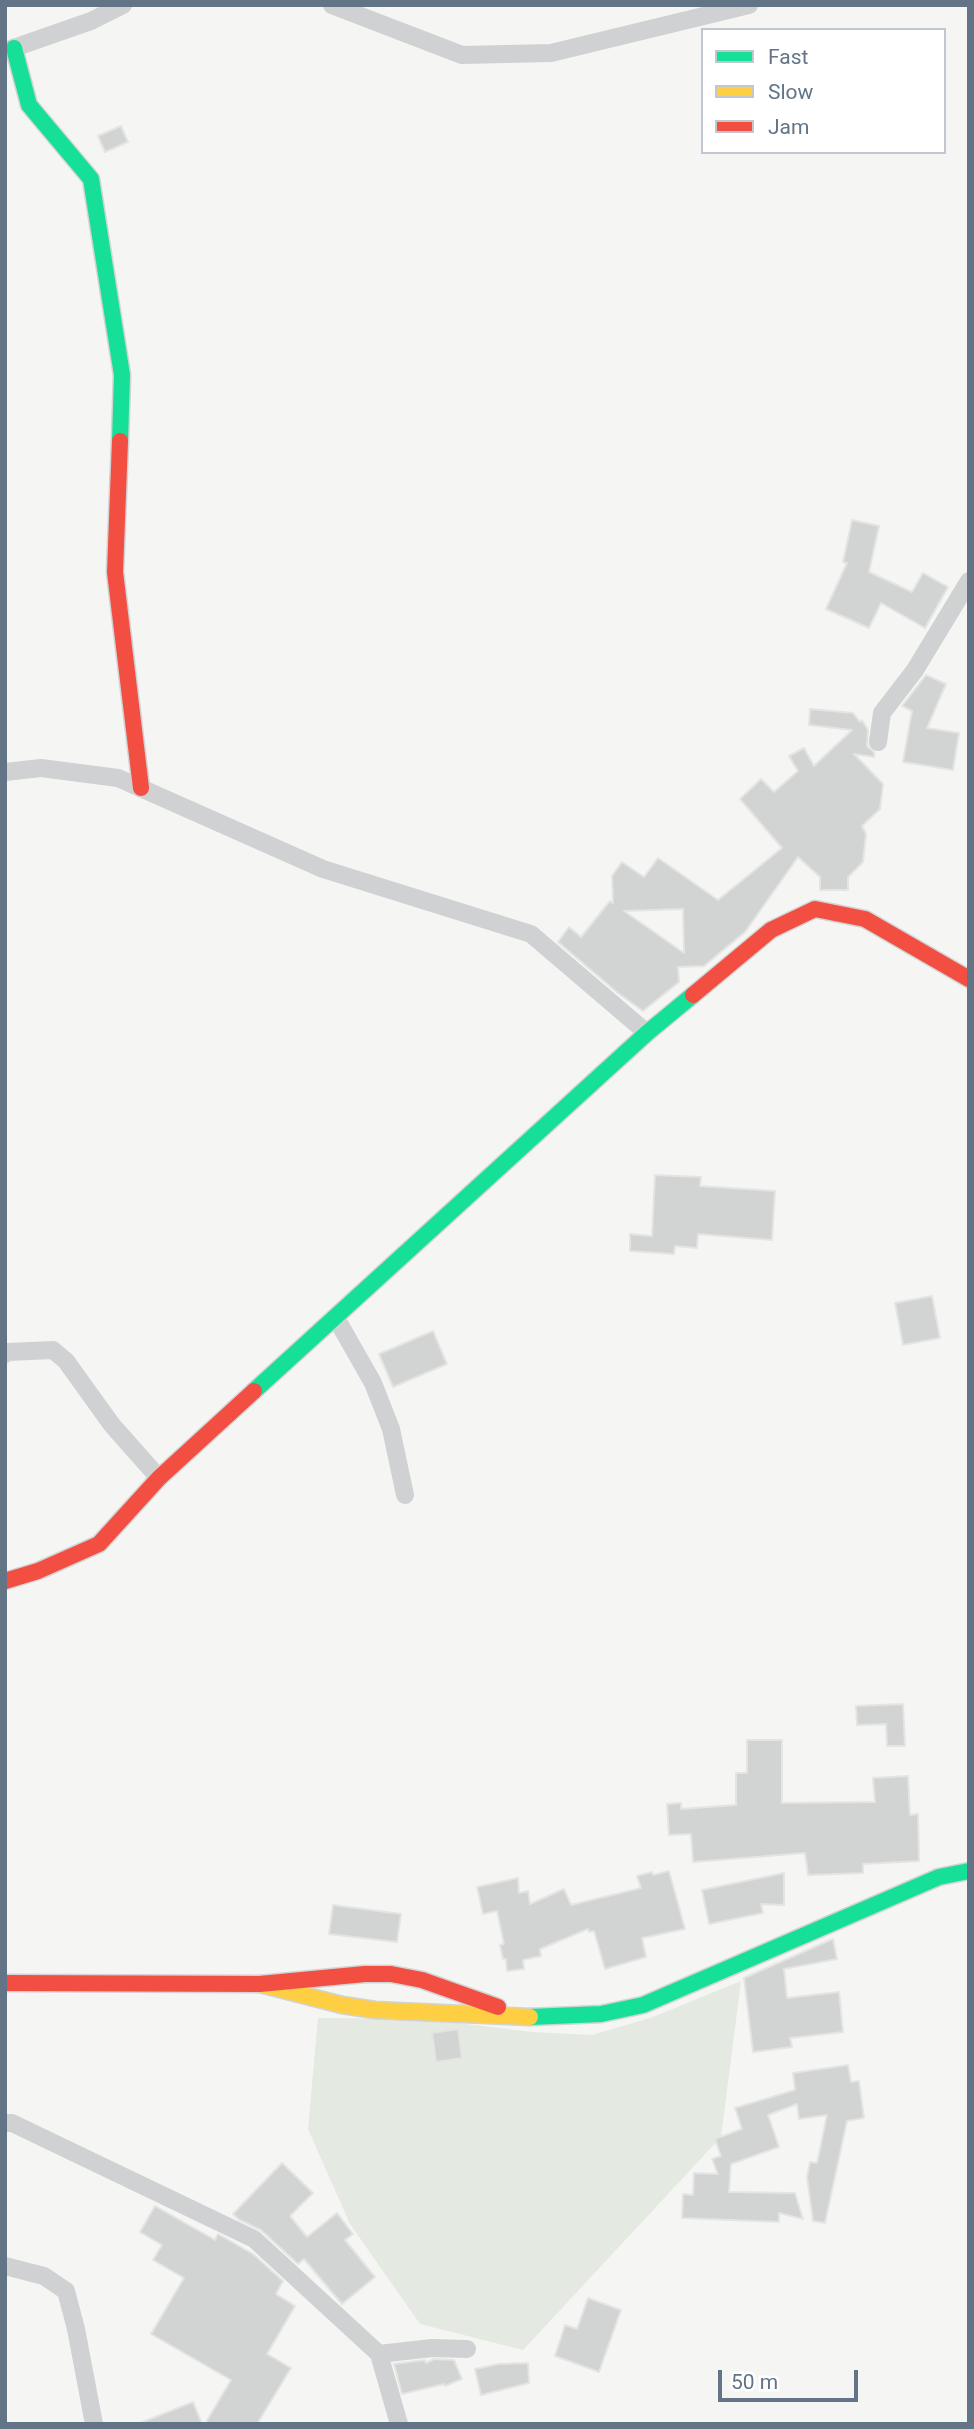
<!DOCTYPE html>
<style>
body{margin:0}
#map{position:relative;width:974px;height:2429px;overflow:hidden;background:#f5f5f3;font-family:Roboto,sans-serif}
canvas{display:block}
.frame{position:absolute;inset:0;border:7px solid #627486;pointer-events:none}
.legend{position:absolute;left:701px;top:28px;width:245px;height:126px;box-sizing:border-box;background:#fff;border:2px solid #c0c7cf;margin:0;padding:9px 12px;list-style:none;font-size:21px;color:#627486}
.legend li{display:flex;align-items:center;gap:14px;height:35px}
.legend b{width:35px;border:2px solid #c0c7cf}
.scale{position:absolute;left:718px;top:2370px;width:140px;height:32px;box-sizing:border-box;border:4px solid #627486;border-top:0;padding-left:9px;font-size:21px;line-height:24px;white-space:nowrap;color:#627486;-webkit-text-stroke:5px #fff;paint-order:stroke}
</style>
<div id="map">
<canvas width="974" height="2429"></canvas>
<div class="frame"></div>
<ul class="legend">
<li><b style="height:9px;background:#16e098"></b>Fast</li>
<li><b style="height:9px;background:#ffcf43"></b>Slow</li>
<li><b style="height:9px;background:#f24e42"></b>Jam</li>
</ul>
<div class="scale">50 m</div>
</div>
<script>
const ctx = document.querySelector('canvas').getContext('2d');
ctx.lineJoin = 'round';
function paint(path, color) {
  ctx.fillStyle = color;
  ctx.fill(path, 'evenodd');
}
function shape(rows) {
  const path = new Path2D();
  for (const r of rows) {
    path.moveTo(r[0], r[1]);
    for (let i = 2; i < r.length; i += 2) path.lineTo(r[i], r[i + 1]);
  }
  return path;
}
function strokePath(path, color, width, dash) {
  ctx.strokeStyle = color;
  ctx.lineWidth = width;
  ctx.lineCap = dash ? 'butt' : 'round';
  ctx.setLineDash(dash || []);
  ctx.stroke(path);
}
const green = shape([
 [741,1981,721,2137,523,2350,420,2324,350,2224,308,2129,318,2018,425,2019,532,2032,592,2035,653,2017]
]);
const building = shape([
 [121,126,128,142,105,152,98,136,121,126],
 [852,520,879,526,869,572,912,592,923,573,948,587,925,628,881,603,869,628,826,609,847,563,843,562,852,520],
 [926,675,946,684,927,728,959,733,953,770,903,762,912,711,902,706,926,675],
 [810,709,853,713,860,722,862,720,868,730,867,746,874,752,874,757,854,754,883,784,880,809,862,826,866,834,863,862,848,877,848,890,820,890,820,877,798,857,745,932,704,966,678,967,679,982,643,1011,618,993,558,942,569,927,581,937,610,901,613,903,612,876,622,862,644,877,658,858,718,900,782,848,740,799,761,779,774,792,798,771,789,756,804,748,814,766,852,730,809,725,810,709],
 [683,909,684,953,624,911,683,909],
 [655,1175,701,1177,700,1186,775,1191,772,1240,698,1234,697,1248,675,1246,674,1254,630,1251,630,1234,652,1236,655,1175],
 [932,1296,940,1338,903,1345,895,1303,932,1296],
 [433,1331,447,1364,393,1387,379,1354,433,1331],
 [903,1704,905,1746,887,1746,886,1724,857,1725,856,1706,903,1704],
 [747,1740,782,1740,782,1803,875,1802,873,1778,908,1776,910,1815,918,1814,919,1861,863,1864,863,1873,808,1875,805,1853,693,1862,691,1834,669,1835,667,1804,681,1803,681,1809,736,1805,736,1773,747,1773,747,1740],
 [669,1871,685,1929,642,1938,646,1957,605,1969,594,1931,589,1932,588,1929,540,1949,541,1956,523,1960,524,1969,507,1971,506,1959,503,1959,500,1945,504,1944,497,1911,483,1914,477,1887,518,1878,519,1893,528,1891,530,1904,564,1889,571,1905,641,1888,637,1876,652,1872,653,1875,669,1871],
 [784,1873,784,1905,761,1904,763,1913,709,1924,702,1890,784,1873],
 [333,1905,401,1914,397,1942,329,1934,333,1905],
 [833,1939,837,1959,784,1969,787,1998,839,1992,843,2032,790,2038,792,2047,753,2052,744,1978,833,1939],
 [458,2029,462,2058,436,2062,432,2033,458,2029],
 [848,2065,851,2082,859,2081,864,2118,847,2121,825,2223,813,2221,807,2177,810,2162,817,2163,827,2115,799,2119,797,2104,768,2115,779,2147,731,2164,729,2192,795,2193,803,2219,779,2213,779,2222,682,2218,683,2194,693,2195,694,2173,718,2174,712,2159,721,2156,715,2139,742,2129,735,2108,795,2090,793,2073,848,2065],
 [282,2163,313,2193,290,2216,307,2237,337,2213,353,2234,345,2240,375,2277,342,2304,304,2259,298,2264,261,2230,238,2219,233,2214,282,2163],
 [155,2206,215,2240,218,2234,253,2254,283,2281,276,2294,295,2306,267,2354,291,2368,257,2424,205,2424,231,2380,151,2334,184,2278,153,2260,162,2245,140,2232,155,2206],
 [588,2298,621,2310,599,2372,555,2356,565,2325,577,2329,588,2298],
 [434,2359,454,2360,462,2379,445,2386,444,2384,402,2394,394,2364,425,2360,426,2363,434,2359],
 [528,2363,529,2383,481,2395,475,2369,499,2364,528,2363],
 [193,2402,202,2424,140,2424,140,2423,193,2402]
]);
const street = shape([
 [332,5,462,55,551,53,749,5],
 [5,51,91,21,123,5],
 [878,742,882,713,915,670,969,581],
 [5,772,41,768,118,778,323,869,531,934,647,1033],
 [336,1318,373,1383,391,1429,405,1495],
 [5,1354,8,1352,53,1350,66,1361,112,1425,159,1478],
 [5,2123,12,2123,254,2239,379,2354,399,2424],
 [5,2266,44,2276,66,2291,76,2329,94,2424],
 [379,2354,432,2348,467,2349]
]);
const fast = shape([
 [14,48,29,105,91,179,122,375,120,441],
 [254,1391,647,1033,693,995],
 [530,2017,601,2014,643,2005,939,1877,969,1871]
]);
const slow = shape([
 [260,1984,342,2005,375,2010,530,2017]
]);
const jam = shape([
 [120,441,115,572,141,788],
 [693,995,771,930,815,909,865,919,969,979],
 [5,1581,38,1571,99,1544,159,1478,254,1391],
 [5,1983,260,1984,365,1974,391,1974,422,1980,498,2007]
]);
paint(green, '#e4e9e1');
paint(building, '#d2d3d3');
strokePath(building, '#e4e4e3', 2);
strokePath(fast, '#d1d3d4', 19);
strokePath(slow, '#d1d3d4', 19);
strokePath(jam, '#d1d3d4', 19);
strokePath(street, '#d0d1d2', 18);
strokePath(fast, '#16e098', 16);
strokePath(slow, '#ffcf43', 16);
strokePath(jam, '#f24e42', 16);
</script>
